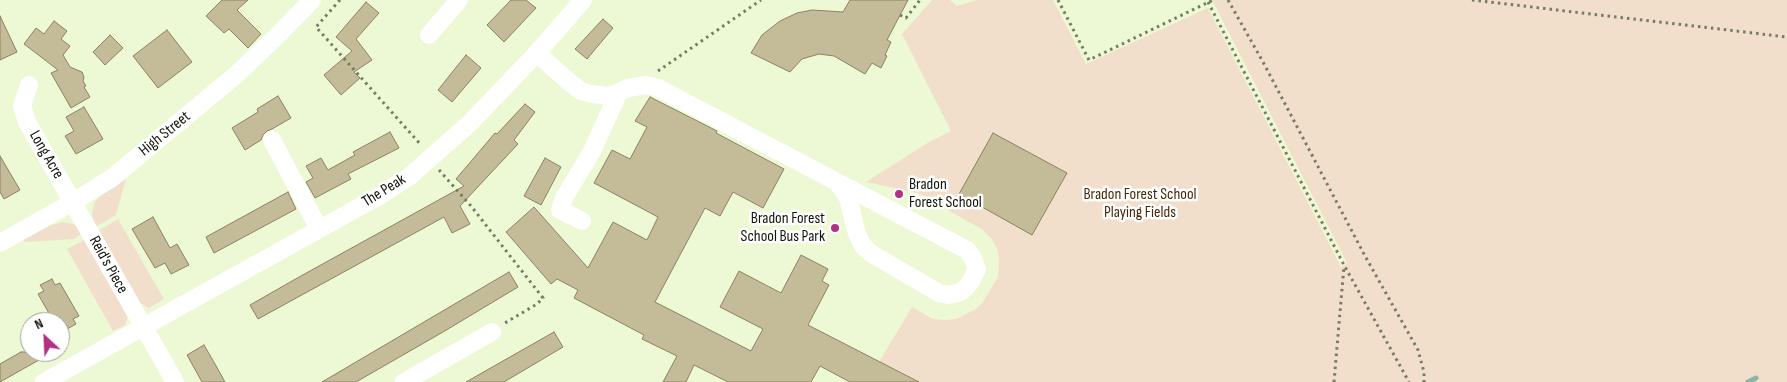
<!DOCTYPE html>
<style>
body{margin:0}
#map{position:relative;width:1787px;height:382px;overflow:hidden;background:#edf9d4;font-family:"Sofia Sans Condensed",sans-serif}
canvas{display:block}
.north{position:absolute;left:20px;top:312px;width:50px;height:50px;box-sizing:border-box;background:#fff;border:1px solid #a0a19c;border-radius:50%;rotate:335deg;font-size:14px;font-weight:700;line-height:20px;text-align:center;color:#111408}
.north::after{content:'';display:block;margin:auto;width:18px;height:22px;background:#af3283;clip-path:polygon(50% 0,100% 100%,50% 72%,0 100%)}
</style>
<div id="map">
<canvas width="1787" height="382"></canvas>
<div class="north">N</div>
</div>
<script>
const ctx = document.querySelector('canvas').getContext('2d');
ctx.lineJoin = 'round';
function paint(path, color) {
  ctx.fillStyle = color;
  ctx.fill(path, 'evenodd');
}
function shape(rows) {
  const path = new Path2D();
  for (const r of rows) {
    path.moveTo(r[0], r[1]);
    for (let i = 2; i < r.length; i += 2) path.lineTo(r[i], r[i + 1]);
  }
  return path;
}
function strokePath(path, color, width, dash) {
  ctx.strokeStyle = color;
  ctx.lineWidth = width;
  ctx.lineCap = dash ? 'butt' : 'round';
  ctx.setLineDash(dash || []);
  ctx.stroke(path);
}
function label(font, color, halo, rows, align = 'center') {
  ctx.font = font + ' "Sofia Sans Condensed",sans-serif';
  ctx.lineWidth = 5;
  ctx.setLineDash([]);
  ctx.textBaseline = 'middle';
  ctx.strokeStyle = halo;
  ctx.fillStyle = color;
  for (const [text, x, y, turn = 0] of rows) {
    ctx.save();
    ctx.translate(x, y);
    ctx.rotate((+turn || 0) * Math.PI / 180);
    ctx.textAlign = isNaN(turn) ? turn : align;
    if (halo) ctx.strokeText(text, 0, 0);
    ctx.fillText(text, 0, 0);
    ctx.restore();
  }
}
const green = shape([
 [932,0,950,0,957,6,977,0,1053,0,1086,64,1208,8,1341,267,1347,263,1212,0,1787,0,1787,382,897,382,879,362,912,307,933,319,945,320,956,319,976,309,983,302,998,277,999,258,997,249,992,239,983,230,918,193,866,182,929,142,951,131,902,34],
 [126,179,116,215,95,227,92,215,94,204,96,200,101,195],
 [118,219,164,299,149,308,140,303,98,231],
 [64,222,76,225,85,232,74,239,25,242,22,239,51,225],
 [88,238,128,316,125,325,113,331,67,249]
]);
const stream = shape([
 [1748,382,1756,378]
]);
const building = shape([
 [222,0,248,0,237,10,261,34,248,48,229,29,224,33,206,16,222,0],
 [511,0,526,0,536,8,504,42,487,25,511,0],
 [850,0,908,0,887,40,891,42,885,55,887,56,881,68,872,63,865,74,834,56,819,54,802,59,790,72,751,53,762,35,780,21,797,13,812,10,843,12,850,0],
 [366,2,379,13,356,39,372,60,354,72,360,78,341,95,324,75,352,51,336,37,366,2],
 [0,16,17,52,0,60,0,16],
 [603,19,613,28,587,59,575,49,603,19],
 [54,21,67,31,61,39,70,46,63,55,70,67,82,72,84,77,83,81,86,86,84,87,90,97,71,108,51,73,58,70,24,44,36,28,44,34,54,21],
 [167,30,192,62,158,88,133,56,167,30],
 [110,35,123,48,105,65,93,52,110,35],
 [466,55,481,68,452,102,438,90,466,55],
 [278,96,291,118,272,129,267,131,263,135,261,140,245,150,232,128,258,112,257,109,278,96],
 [650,97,717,131,716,133,784,169,763,208,733,192,720,216,705,208,655,302,751,351,763,329,720,307,739,271,781,293,801,255,828,269,822,281,829,285,808,325,919,382,850,382,820,366,811,382,728,382,694,365,686,382,663,382,677,356,642,339,644,335,574,298,578,290,557,279,551,284,506,232,534,207,588,268,613,222,647,240,658,217,594,183,612,150,630,159,647,127,635,121,650,97],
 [525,104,535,112,514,140,518,144,460,206,470,224,452,233,444,217,258,319,250,305,299,277,464,186,456,179,495,133,497,134,525,104],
 [84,107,103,139,76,154,65,136,74,131,66,117,84,107],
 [390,132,399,148,348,174,351,179,315,198,306,182,313,178,306,166,321,158,328,170,355,155,353,152,390,132],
 [993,133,1067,173,1032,235,959,194,993,133],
 [0,156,20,190,4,199,0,192,0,156],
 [545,158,561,167,541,205,524,196,545,158],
 [288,192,296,209,214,253,206,237,288,192],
 [153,217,170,248,177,244,189,265,171,274,165,263,155,268,132,229,153,217],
 [509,272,518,287,443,332,356,382,322,382,509,272],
 [52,279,55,285,60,283,79,316,73,319,76,324,60,333,60,322,54,322,38,294,44,291,40,285,52,279],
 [554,332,563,347,504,382,466,382,554,332],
 [204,345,215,364,225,382,202,382,187,355,204,345],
 [21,352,53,352,0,382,0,364,21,352]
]);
const path = shape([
 [340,0,316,27,421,145],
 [1058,0,1089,60,1213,0],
 [1228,0,1263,62,1365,256,1418,350,1424,372,1424,382],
 [1472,0,1787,37],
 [1208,2,1344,265,1409,382],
 [900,15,906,18,920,0],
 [658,71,761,0],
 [439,170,471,206,543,298,537,304,505,323],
 [1334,382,1344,266]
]);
const minor = shape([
 [429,35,459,0],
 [537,53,569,82,581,91,591,94,610,96,628,88,646,85,658,88,837,182,967,250,972,257,977,269,970,283,961,292,949,295,939,293,872,254,863,246,857,234,848,198,837,182],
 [29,85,22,106,27,122,175,382],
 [272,140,319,229],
 [582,221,560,210,564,198,592,151,619,92],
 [0,243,73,202,112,178,237,74,276,37,312,0],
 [44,382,381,195,410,176,469,124,537,53,583,0],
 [404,382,492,332]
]);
const markers = [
 [899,194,5,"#af3283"],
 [835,228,5,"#af3283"]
];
const streetNames = [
 ["High Street",165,134,-39],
 ["Long Acre",46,155,60],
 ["The Peak",384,191,-32],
 ["Reid's Piece",108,265,61]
];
const poiNames = [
 ["Bradon",909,185],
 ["Forest School",909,203],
 ["Bradon Forest",825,219,"right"],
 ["School Bus Park",825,237,"right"]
];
const parkNames = [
 ["Bradon Forest School",1140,195],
 ["Playing Fields",1140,213]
];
paint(green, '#f1dfcc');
strokePath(stream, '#8cb4a9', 5);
paint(building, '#c4bb99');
strokePath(building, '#8b8260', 1);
strokePath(path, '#757c64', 3, [2.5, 4]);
strokePath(minor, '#fff', 18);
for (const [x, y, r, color] of markers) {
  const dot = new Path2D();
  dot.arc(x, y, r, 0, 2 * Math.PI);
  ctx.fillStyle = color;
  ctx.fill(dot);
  strokePath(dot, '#fff', 2);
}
label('16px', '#111408', '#fff', streetNames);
label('16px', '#111408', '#fff', poiNames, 'left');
label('16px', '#462b09', '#fff', parkNames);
</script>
